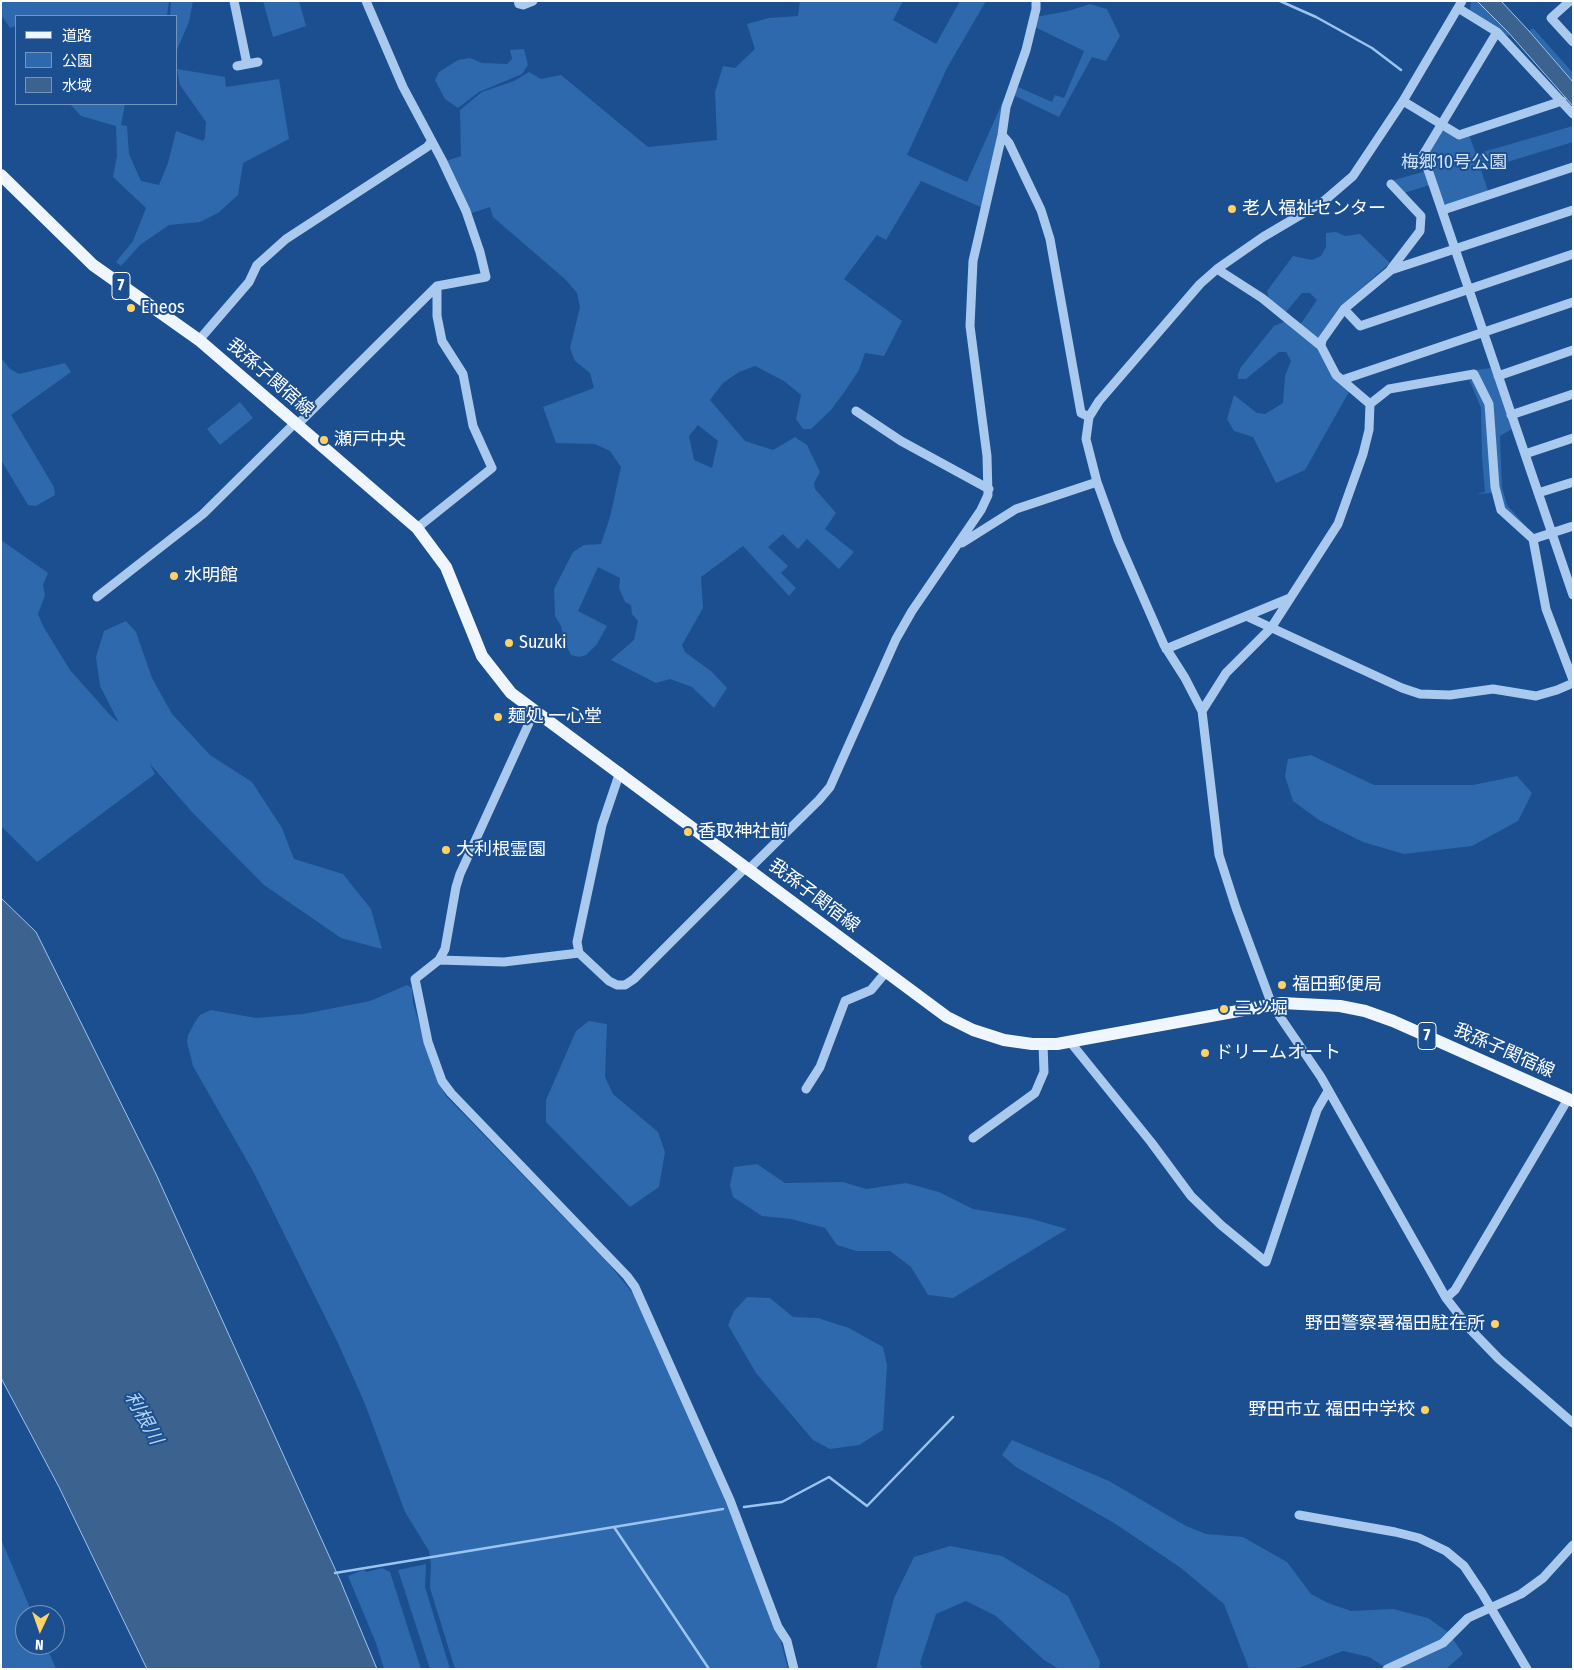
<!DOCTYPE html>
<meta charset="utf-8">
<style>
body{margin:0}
#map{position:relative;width:1574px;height:1670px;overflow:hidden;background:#1b4f8f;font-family:"Fira Sans Condensed","Noto Sans JP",sans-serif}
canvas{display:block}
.frame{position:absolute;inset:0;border:2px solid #fff;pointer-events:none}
.legend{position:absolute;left:15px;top:15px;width:162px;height:90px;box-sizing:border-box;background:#1b4f8f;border:1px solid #7695bc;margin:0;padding:6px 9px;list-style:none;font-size:15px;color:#fff}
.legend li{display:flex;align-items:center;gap:10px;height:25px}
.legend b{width:25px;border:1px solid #7695bc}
.north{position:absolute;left:15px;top:1605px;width:50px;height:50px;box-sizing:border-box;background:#1b4f8f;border:1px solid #7695bc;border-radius:50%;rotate:183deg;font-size:14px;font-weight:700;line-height:20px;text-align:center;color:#fff}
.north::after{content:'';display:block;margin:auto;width:18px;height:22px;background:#ffd166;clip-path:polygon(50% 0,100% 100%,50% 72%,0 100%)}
</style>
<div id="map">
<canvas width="1574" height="1670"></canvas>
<div class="frame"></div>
<ul class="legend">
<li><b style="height:6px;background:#f0f6ff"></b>道路</li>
<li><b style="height:14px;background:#2e69ad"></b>公園</li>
<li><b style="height:14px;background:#3c6290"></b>水域</li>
</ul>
<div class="north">N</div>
</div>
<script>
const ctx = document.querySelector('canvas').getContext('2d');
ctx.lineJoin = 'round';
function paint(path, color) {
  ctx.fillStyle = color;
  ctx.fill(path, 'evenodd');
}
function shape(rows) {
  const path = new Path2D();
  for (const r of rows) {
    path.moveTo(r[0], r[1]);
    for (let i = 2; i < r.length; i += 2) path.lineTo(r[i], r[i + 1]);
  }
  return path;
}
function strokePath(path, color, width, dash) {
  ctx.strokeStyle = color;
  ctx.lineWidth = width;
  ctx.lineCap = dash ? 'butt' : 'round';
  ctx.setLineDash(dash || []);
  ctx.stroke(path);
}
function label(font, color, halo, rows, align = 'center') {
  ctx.font = font + ' "Fira Sans Condensed","Noto Sans JP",sans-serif';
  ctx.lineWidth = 4;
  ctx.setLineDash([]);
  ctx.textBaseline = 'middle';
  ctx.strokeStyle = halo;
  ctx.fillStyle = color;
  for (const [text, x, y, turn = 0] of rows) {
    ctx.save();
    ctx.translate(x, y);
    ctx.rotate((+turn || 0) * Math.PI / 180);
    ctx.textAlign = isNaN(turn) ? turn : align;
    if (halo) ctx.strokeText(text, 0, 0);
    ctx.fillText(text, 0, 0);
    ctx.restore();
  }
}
const green = shape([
 [1,1,169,1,167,16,16,16,16,26,10,28,1,15],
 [171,1,193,1,189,22,176,52,176,16,170,16],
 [263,1,299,1,306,26,273,37],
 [800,1,903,1,893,20,936,44,960,1,986,1,947,68,907,155,967,182,1009,88,983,208,921,181,886,240,877,235,844,279,902,321,884,356,865,353,859,370,845,391,831,410,811,429,803,429,796,419,801,395,784,381,755,366,739,372,723,383,710,400,745,441,773,450,795,437,807,445,820,472,814,483,815,489,836,513,825,529,854,552,839,569,807,539,798,549,783,534,768,547,788,566,781,573,796,588,789,596,743,546,701,577,703,608,682,645,685,652,712,672,727,688,714,708,692,687,670,679,656,683,611,660,634,640,638,621,632,614,631,605,625,602,619,588,620,578,598,567,578,611,607,626,597,644,586,655,579,657,571,655,566,645,561,626,555,616,554,589,573,552,584,545,601,544,610,517,621,467,610,451,595,444,556,443,543,407,594,388,590,373,575,361,570,348,580,307,577,293,566,280,493,217,490,207,469,214,446,161,461,156,460,110,482,92,514,81,529,72,541,79,561,75,648,147,717,140,715,92,723,66,735,68,755,49,747,24,769,18,798,16],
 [698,425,718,441,712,468,694,460,689,436],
 [1471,1,1477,1,1510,34,1508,36,1470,11],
 [1090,4,1107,9,1120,36,1106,61,1092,57,1059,117,1013,95,1018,87,1052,102,1055,95,1064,98,1084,51,1033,26,1036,17,1068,11],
 [1533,28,1573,73,1573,82,1529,31],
 [524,49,528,65,522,74,479,92,458,108,445,99,435,80,439,72,458,60,470,58,482,63,507,64,512,59,510,50],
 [177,69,225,77,226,87,279,79,289,139,243,163,238,195,218,213,200,222,169,225,140,245,121,266,116,262,133,241,146,208,113,177,117,156,116,126,81,116,70,104,125,104,121,125,127,126,129,154,141,181,159,185,168,163,176,131,203,141,205,138,206,122,180,85],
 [1573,126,1573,142,1481,170,1488,191,1447,205,1444,203,1428,156,1442,131,1469,135,1476,154],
 [1426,171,1430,185,1404,193,1394,180],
 [1336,232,1345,236,1360,234,1390,263,1339,308,1317,340,1300,325,1317,300,1310,293,1302,293,1285,313,1269,300,1267,291,1293,256,1312,260,1321,256,1326,247,1326,233],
 [1286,321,1317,345,1350,390,1305,470,1276,483,1253,437,1234,431,1227,419,1234,395,1257,413,1265,414,1283,403,1285,376,1291,361,1286,352,1279,352,1246,379,1238,379,1238,374,1241,367,1274,326],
 [1,348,2,359,10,369,19,374,65,363,71,372,11,415,54,487,55,495,36,506,28,505,1,460],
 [1491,368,1512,429,1500,436,1502,487,1507,505,1532,533,1504,508,1499,488,1493,402,1476,370],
 [1469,379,1473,381,1485,404,1492,493,1476,494,1485,492,1482,457,1481,408],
 [240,402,253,418,220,445,207,429],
 [1,540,48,573,43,585,45,595,38,614,43,626,70,670,111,716,119,723,100,686,96,657,104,631,126,621,136,632,152,678,172,714,210,755,252,782,282,828,294,859,343,874,371,909,382,949,341,938,264,885,192,812,150,764,155,774,37,862,1,826],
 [1311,755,1374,785,1473,785,1517,776,1532,793,1518,821,1472,846,1404,854,1363,842,1319,820,1293,801,1285,776,1288,759],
 [407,985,412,988,413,1003,433,1070,446,1096,608,1263,635,1296,747,1547,773,1612,788,1669,455,1669,430,1588,431,1565,429,1551,405,1512,365,1404,338,1343,254,1173,193,1066,187,1042,188,1035,195,1022,200,1015,211,1010,256,1018,303,1014,370,1001],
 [589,1021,607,1024,605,1077,613,1094,658,1132,665,1152,659,1187,630,1207,546,1122,546,1100,576,1031],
 [757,1164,785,1183,843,1182,866,1189,906,1183,939,1192,973,1209,1028,1218,1067,1229,953,1298,928,1295,911,1267,890,1251,856,1251,837,1245,825,1228,791,1219,762,1216,733,1197,730,1185,734,1167],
 [747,1297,770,1298,793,1317,818,1318,849,1328,883,1347,887,1365,883,1430,859,1445,830,1449,813,1440,756,1373,728,1325,734,1311],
 [1012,1440,1109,1481,1186,1526,1206,1534,1243,1537,1287,1562,1311,1594,1328,1603,1351,1611,1393,1609,1428,1618,1449,1633,1463,1654,1446,1669,1388,1669,1369,1657,1343,1651,1296,1669,1249,1669,1224,1604,1181,1568,1114,1523,1016,1467,1002,1455],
 [1,1539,33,1615,25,1615,25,1645,46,1645,56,1669,1,1669],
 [950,1546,1002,1556,1068,1596,1100,1662,1099,1669,1059,1669,1044,1660,996,1616,966,1601,936,1614,920,1663,923,1669,876,1669,894,1598,914,1557],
 [426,1564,425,1587,450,1669,430,1669,398,1570],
 [382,1568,390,1572,421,1669,384,1669,376,1643,348,1576,363,1570,367,1572]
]);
const water = shape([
 [1477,1,1501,1,1529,31,1573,82,1573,106,1507,31,1477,1],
 [1,898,36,932,156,1174,340,1580,377,1669,147,1669,59,1487,1,1378,1,898]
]);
const stream = shape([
 [1280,1,1316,17,1372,48,1401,70],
 [744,1507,782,1502,829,1477,867,1506,953,1417],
 [614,1527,709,1669],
 [335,1573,723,1509]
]);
const minor = shape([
 [234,1,247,64],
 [518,1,519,4,523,5,533,1],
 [1462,1,1403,101,1353,176,1324,201,1263,237,1217,269,1200,284,1099,401,1089,417,1086,439,1097,482,1118,540,1164,645,1185,678,1202,711,1219,855,1236,908,1272,1005,1321,1077,1446,1298,1470,1329,1499,1359,1573,1423],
 [1570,1,1551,18,1573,42],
 [1458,8,1497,32,1573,114],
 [1497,32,1423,155,1573,595],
 [237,66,258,62],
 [1403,101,1459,135,1562,101],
 [1002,135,1009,143,1041,210,1050,239,1081,413,1089,417],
 [1391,184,1421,216,1420,231,1391,269],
 [1443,210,1573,167],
 [1344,309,1360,326,1573,254],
 [199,340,249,282,257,265,286,239,427,147,431,142],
 [1321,346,1322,340,1344,309,1391,270,1573,210],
 [1498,376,1573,350],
 [1342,380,1573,302],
 [1370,404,1389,389,1474,374,1489,404,1495,487,1501,510,1533,539,1546,609,1573,680],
 [856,411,901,441,989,489],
 [1511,415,1573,394],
 [297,425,437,286,486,277,480,252,466,211,442,160,403,87,366,1],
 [1525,454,1573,438],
 [1538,493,1573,482],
 [417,528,492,468,473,426,463,374,442,341,437,316,437,286],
 [1533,539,1573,526],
 [962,543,1016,509,1097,482],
 [97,597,203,514,295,423],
 [1246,616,1402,688,1420,694,1450,695,1493,689,1536,696,1557,690,1573,683],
 [1166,649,1290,598],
 [535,710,460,874,456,887,445,949,439,960,415,979,428,1042,442,1081,451,1093,627,1276,635,1287,730,1500,778,1627,787,1641,794,1669],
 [1202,711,1226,673,1271,628,1338,524,1363,454,1369,430,1370,404,1336,375,1321,346,1262,298,1217,269],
 [620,772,602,825,577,942,579,953,609,981,617,985,625,985,634,979,746,867],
 [749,869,819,800,830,787,896,639,912,611,981,510,988,495,987,456,970,326,973,261,1002,135,1006,107,1026,50,1036,9,1036,1],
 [439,960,504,962,579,953],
 [1071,1043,1151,1142,1191,1196,1221,1225,1266,1262,1317,1110,1328,1091],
 [806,1089,820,1067,845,1001,871,990,886,972],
 [973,1138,1035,1093,1044,1072,1043,1044],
 [1446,1298,1455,1290,1568,1099],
 [1299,1515,1395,1532,1419,1538,1446,1551,1464,1566,1482,1593,1527,1669],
 [1387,1669,1443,1643,1468,1618,1521,1594,1543,1578,1573,1545]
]);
const major = shape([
 [1,175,93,265,199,340,417,528,446,567,482,656,511,693,947,1017,973,1030,1004,1040,1032,1044,1057,1044,1282,1003,1340,1006,1365,1011,1393,1021,1573,1101]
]);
const markers = [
 [1232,209,5,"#ffd166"],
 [131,308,5,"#ffd166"],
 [324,440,5,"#ffd166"],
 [174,576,5,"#ffd166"],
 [509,643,5,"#ffd166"],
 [498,717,5,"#ffd166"],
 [688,832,5,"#ffd166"],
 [446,850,5,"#ffd166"],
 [1282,985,5,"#ffd166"],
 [1224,1009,5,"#ffd166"],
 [1205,1053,5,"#ffd166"],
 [1495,1324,5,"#ffd166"],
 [1425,1410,5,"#ffd166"]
];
const shields = [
 [121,286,18],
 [1427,1036,18]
];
const shieldNames = [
 ["7",121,286],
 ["7",1427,1036]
];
const parkNames = [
 ["梅郷10号公園",1454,163]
];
const poiNames = [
 ["老人福祉センター",1242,209],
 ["Eneos",141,308],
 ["瀬戸中央",334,440],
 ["水明館",184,576],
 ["Suzuki",519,643],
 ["麺処 一心堂",508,717],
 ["香取神社前",698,832],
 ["大利根霊園",456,850],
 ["福田郵便局",1292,985],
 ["三ツ堀",1234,1009],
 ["ドリームオート",1215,1053],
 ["野田警察署福田駐在所",1485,1324,"right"],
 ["野田市立 福田中学校",1415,1410,"right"]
];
const streetNames = [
 ["我孫子関宿線",270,378,41],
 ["我孫子関宿線",814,896,37],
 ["我孫子関宿線",1504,1051,24]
];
const waterNames = [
 ["利根川",143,1418,61]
];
paint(green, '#2e69ad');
paint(water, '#3c6290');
strokePath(water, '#9cc4f0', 1);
strokePath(stream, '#9cc4f0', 2.5);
strokePath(minor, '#a9c9ee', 9);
strokePath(major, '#f0f6ff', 12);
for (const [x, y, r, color] of markers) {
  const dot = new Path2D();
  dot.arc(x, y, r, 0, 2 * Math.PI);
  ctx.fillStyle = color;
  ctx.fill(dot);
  strokePath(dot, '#1b4f8f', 2);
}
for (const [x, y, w] of shields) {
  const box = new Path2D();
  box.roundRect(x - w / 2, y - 13.5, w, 27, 4);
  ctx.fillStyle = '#1b4f8f';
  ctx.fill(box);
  strokePath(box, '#fff', 1);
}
label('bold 16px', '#fff', null, shieldNames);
label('18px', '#cfe3fa', '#1b4f8f', parkNames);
label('18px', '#fff', '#1b4f8f', poiNames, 'left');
label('18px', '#fff', '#1b4f8f', streetNames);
label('italic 19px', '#b5d3f5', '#1b4f8f', waterNames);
</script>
